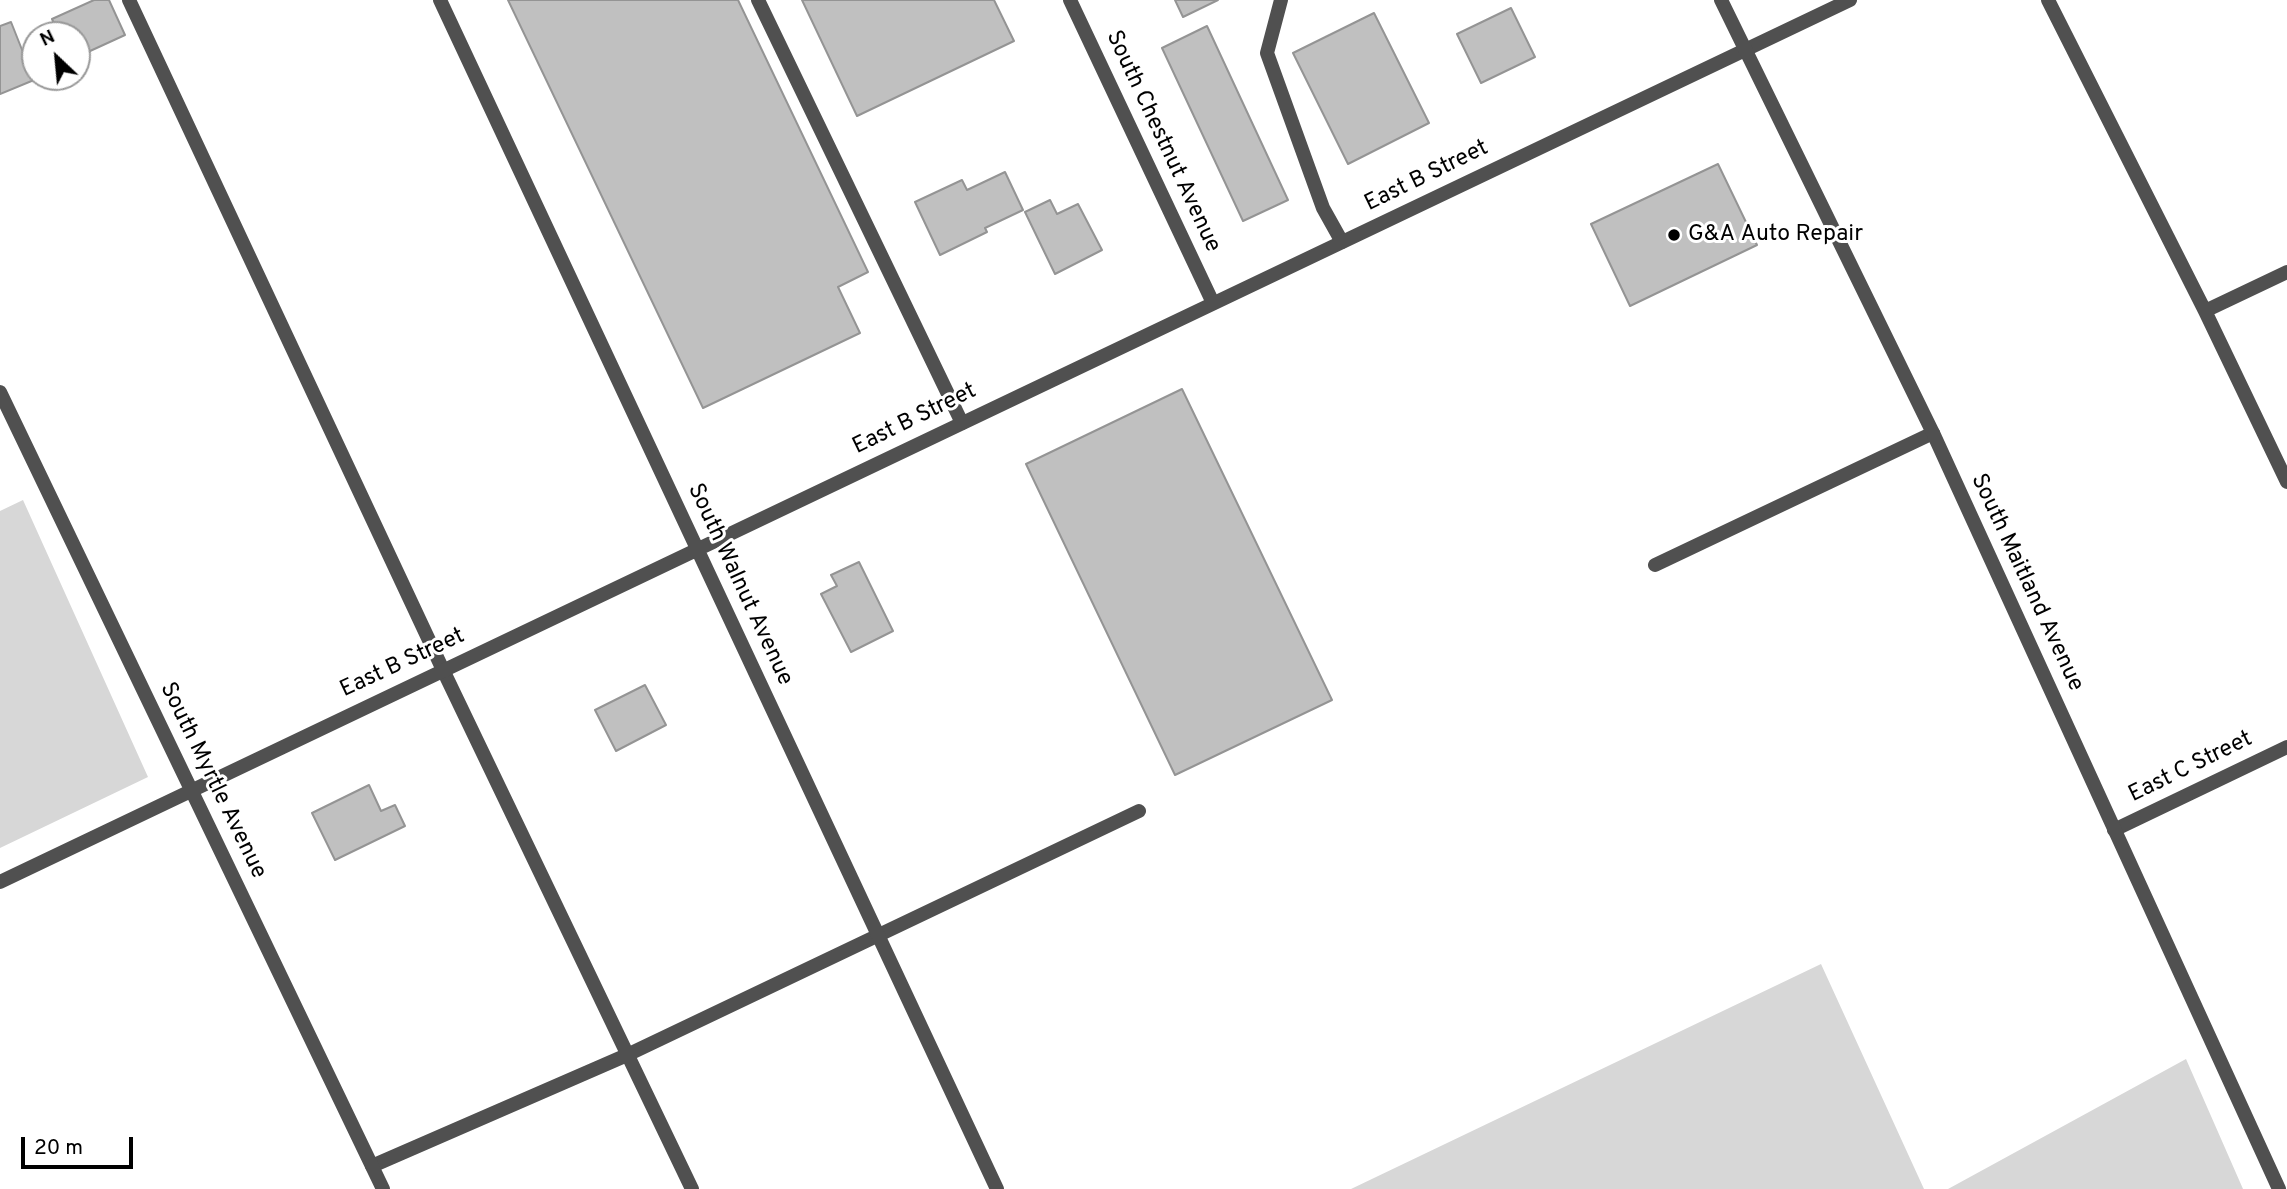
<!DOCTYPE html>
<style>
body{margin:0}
#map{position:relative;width:2287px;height:1189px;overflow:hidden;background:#fff;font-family:Overpass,sans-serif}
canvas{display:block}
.north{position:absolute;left:21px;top:21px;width:70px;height:70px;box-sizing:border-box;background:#fff;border:2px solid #999;border-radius:50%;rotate:334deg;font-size:19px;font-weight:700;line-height:28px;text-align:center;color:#000}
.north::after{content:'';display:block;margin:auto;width:24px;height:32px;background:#000;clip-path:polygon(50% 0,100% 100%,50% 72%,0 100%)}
.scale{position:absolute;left:21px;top:1137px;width:112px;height:32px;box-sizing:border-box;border:4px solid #000;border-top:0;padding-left:9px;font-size:21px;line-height:24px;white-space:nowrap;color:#000;-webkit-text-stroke:5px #fff;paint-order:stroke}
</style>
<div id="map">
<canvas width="2287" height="1189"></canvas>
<div class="north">N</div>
<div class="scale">20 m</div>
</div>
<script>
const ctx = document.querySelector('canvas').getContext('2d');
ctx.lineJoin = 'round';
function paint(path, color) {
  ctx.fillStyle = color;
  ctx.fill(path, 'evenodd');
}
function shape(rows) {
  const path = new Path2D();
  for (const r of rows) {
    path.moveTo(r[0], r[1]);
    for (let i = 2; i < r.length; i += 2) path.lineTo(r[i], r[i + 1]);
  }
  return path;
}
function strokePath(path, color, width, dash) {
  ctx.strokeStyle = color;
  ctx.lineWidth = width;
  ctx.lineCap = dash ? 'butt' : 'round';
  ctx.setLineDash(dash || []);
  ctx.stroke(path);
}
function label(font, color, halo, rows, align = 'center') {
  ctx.font = font + ' Overpass,sans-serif';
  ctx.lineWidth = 6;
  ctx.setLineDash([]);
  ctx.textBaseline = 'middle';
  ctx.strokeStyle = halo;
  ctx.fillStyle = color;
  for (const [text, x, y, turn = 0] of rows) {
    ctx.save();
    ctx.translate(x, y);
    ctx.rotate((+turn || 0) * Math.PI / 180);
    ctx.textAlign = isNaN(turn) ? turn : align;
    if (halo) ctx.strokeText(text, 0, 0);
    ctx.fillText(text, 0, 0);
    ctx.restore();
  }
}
const green = shape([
 [23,500,148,777,0,848,0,511],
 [1821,964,1924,1189,1351,1189],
 [2186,1059,2243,1189,1948,1189]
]);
const building = shape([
 [94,0,109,0,125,35,77,57,77,35,59,35,52,19,94,0],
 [508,0,738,0,868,272,838,287,860,333,703,408,508,0],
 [802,0,994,0,1014,41,857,116,802,0],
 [1175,0,1218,0,1183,17,1175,0],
 [1511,8,1535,57,1481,83,1457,34,1511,8],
 [1374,13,1429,123,1348,164,1293,53,1374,13],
 [11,22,34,80,0,94,0,26,11,22],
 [1207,26,1288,200,1243,221,1162,48,1207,26],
 [1718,164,1757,245,1630,306,1591,224,1718,164],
 [1005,172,1023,210,985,228,987,232,940,255,915,202,962,180,967,190,1005,172],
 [1050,200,1057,214,1078,204,1102,250,1055,274,1025,212,1050,200],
 [1182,389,1332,700,1175,775,1026,464,1182,389],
 [859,562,893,631,851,652,821,594,837,586,831,575,859,562],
 [645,685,666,725,616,751,595,710,645,685],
 [369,785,381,811,395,805,405,826,335,860,312,813,369,785]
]);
const service = shape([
 [129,0,443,670,692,1189],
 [758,0,962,423],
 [1070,0,1213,303],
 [1281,0,1267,53,1323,208,1342,242],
 [2048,0,2205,311,2287,482],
 [2205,311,2287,272],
 [1655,565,1933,433],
 [372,1166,627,1055,1139,811]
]);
const minor = shape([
 [440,0,997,1189],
 [0,392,383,1189],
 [2114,830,2287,747],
 [0,882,1850,0]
]);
const tertiary = shape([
 [1721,0,1933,433,2279,1189]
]);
const markers = [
 [1674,235,7,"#000"]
];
const streetNames = [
 ["South Chestnut Avenue",1162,142,65],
 ["East B Street",1427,177,-26],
 ["East B Street",915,420,-26],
 ["South Maitland Avenue",2026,583,65],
 ["South Walnut Avenue",739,585,65],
 ["East B Street",403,664,-25],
 ["East C Street",2191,768,-26],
 ["South Myrtle Avenue",212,781,64]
];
const poiNames = [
 ["G&A Auto Repair",1688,235]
];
paint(green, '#d7d7d7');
paint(building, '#c0c0c0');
strokePath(building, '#949494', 2);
strokePath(service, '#505050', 14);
strokePath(minor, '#505050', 14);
strokePath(tertiary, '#505050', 14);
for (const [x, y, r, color] of markers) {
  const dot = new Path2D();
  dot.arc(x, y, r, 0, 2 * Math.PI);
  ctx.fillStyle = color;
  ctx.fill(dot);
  strokePath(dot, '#fff', 2.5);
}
label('23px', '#000', '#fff', streetNames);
label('23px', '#000', '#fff', poiNames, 'left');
</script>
